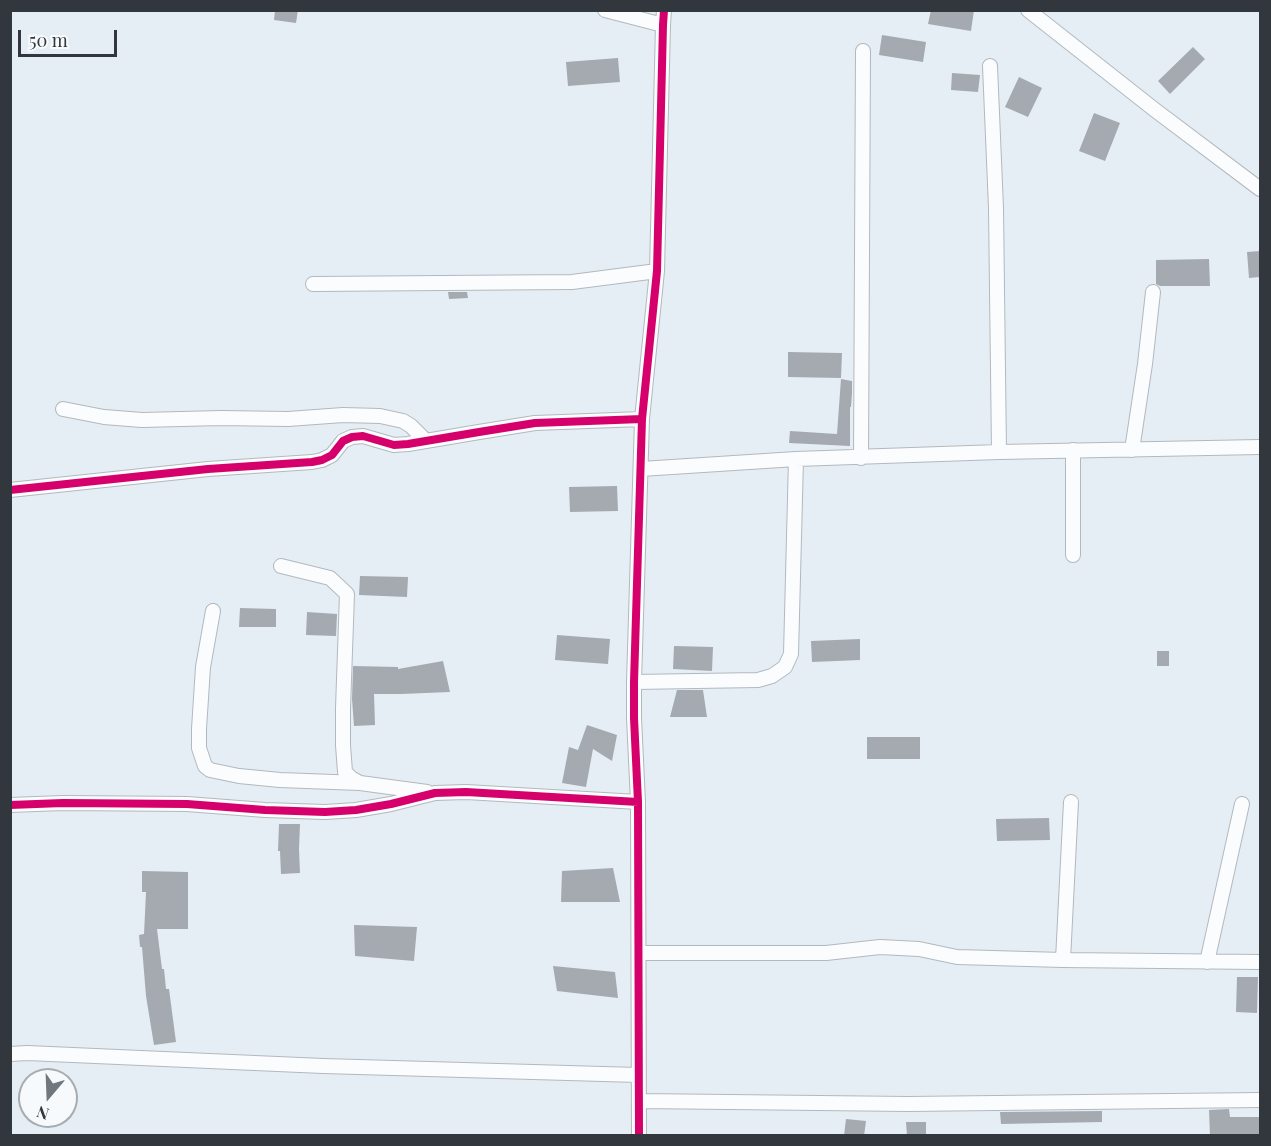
<!DOCTYPE html>
<style>
body{margin:0}
#map{position:relative;width:1271px;height:1146px;overflow:hidden;background:#e6eef5;font-family:"Playfair Display",serif}
canvas{display:block}
.frame{position:absolute;inset:0;border:12px solid #31373c;pointer-events:none}
.north{position:absolute;left:18px;top:1068px;width:60px;height:60px;box-sizing:border-box;background:#f7fafd;border:2px solid #a8acb0;border-radius:50%;rotate:199deg;font-size:16px;font-weight:700;line-height:24px;text-align:center;color:#31373c}
.north::after{content:'';display:block;margin:auto;width:21px;height:27px;background:#70777d;clip-path:polygon(50% 0,100% 100%,50% 72%,0 100%)}
.scale{position:absolute;left:18px;top:30px;width:99px;height:27px;box-sizing:border-box;border:3px solid #31373c;border-top:0;padding-left:8px;font-size:18px;line-height:21px;white-space:nowrap;color:#31373c;-webkit-text-stroke:4px #f7fafd;paint-order:stroke}
</style>
<div id="map">
<canvas width="1271" height="1146"></canvas>
<div class="frame"></div>
<div class="north">N</div>
<div class="scale">50 m</div>
</div>
<script>
const ctx = document.querySelector('canvas').getContext('2d');
ctx.lineJoin = 'round';
function paint(path, color) {
  ctx.fillStyle = color;
  ctx.fill(path, 'evenodd');
}
function shape(rows) {
  const path = new Path2D();
  for (const r of rows) {
    path.moveTo(r[0], r[1]);
    for (let i = 2; i < r.length; i += 2) path.lineTo(r[i], r[i + 1]);
  }
  return path;
}
function strokePath(path, color, width, dash) {
  ctx.strokeStyle = color;
  ctx.lineWidth = width;
  ctx.lineCap = dash ? 'butt' : 'round';
  ctx.setLineDash(dash || []);
  ctx.stroke(path);
}
const building = shape([
 [275,10,298,10,296,23,274,20],
 [931,10,974,10,971,31,928,24],
 [882,35,926,42,923,62,879,55],
 [1193,47,1205,59,1170,94,1158,81],
 [618,58,620,82,568,86,566,62],
 [952,73,980,75,978,92,951,90],
 [1019,77,1042,88,1028,117,1005,107],
 [1094,113,1120,123,1105,161,1079,151],
 [1260,251,1260,277,1249,278,1247,252],
 [1209,259,1210,286,1160,286,1156,284,1156,260],
 [448,292,467,292,468,298,449,299],
 [788,352,842,353,841,378,788,377],
 [841,379,852,381,852,393,851,407,850,407,850,446,789,443,790,431,837,434],
 [617,486,618,511,570,512,569,487],
 [360,576,408,577,407,597,359,595],
 [240,608,276,609,276,627,239,627],
 [307,612,337,614,336,636,306,635],
 [557,635,610,639,608,664,555,660],
 [860,639,860,660,812,662,811,641],
 [674,646,713,647,712,671,673,669],
 [1157,651,1169,651,1169,666,1157,666],
 [443,661,450,692,401,694,374,694,375,725,354,726,352,699,353,666,398,667,398,669],
 [677,690,703,690,707,717,670,717],
 [587,725,617,735,612,761,593,749,586,787,562,783,569,747,578,750],
 [867,737,920,737,920,759,867,759],
 [1049,818,1050,840,997,841,996,819],
 [279,824,300,824,299,849,300,873,281,874,280,851,278,851],
 [613,868,620,902,561,902,562,871],
 [142,871,188,872,188,929,157,929,162,969,164,969,166,989,169,989,176,1042,154,1045,146,996,142,947,140,947,139,935,144,934,146,892,142,892],
 [354,925,417,927,414,961,355,956],
 [553,966,615,972,618,998,557,991],
 [1237,977,1258,977,1257,1013,1236,1012],
 [1229,1109,1230,1117,1260,1117,1260,1136,1210,1136,1209,1110],
 [1102,1111,1102,1122,1001,1124,1000,1112],
 [846,1119,866,1121,864,1136,844,1136],
 [906,1122,926,1122,926,1136,907,1136]
]);
const street = shape([
 [605,10,663,25],
 [1028,10,1155,110,1260,189],
 [990,66,996,208,999,452],
 [313,284,572,282,657,271],
 [63,409,104,417,142,420,221,418,288,419,343,415,380,416,403,421,411,426,426,441],
 [1132,450,1145,364,1153,292],
 [861,458,863,51],
 [641,469,796,459,999,452,1260,447],
 [10,490,208,469,312,462,322,460,332,455,343,441,352,437,363,436,394,445,408,444,479,432,535,423,642,419],
 [1073,555,1073,450],
 [281,566,330,578,347,594,343,708,343,745,345,772,351,778,360,783,427,792],
 [213,611,203,667,199,729,199,748,205,766,210,770,239,776,280,780,360,783],
 [634,682,758,680,772,676,785,667,791,654,796,459],
 [10,805,63,803,187,804,265,810,325,812,356,810,391,804,435,793,466,792,638,802],
 [639,953,826,953,880,947,919,949,957,957,1063,960,1260,962],
 [1063,960,1071,802],
 [1207,962,1242,804],
 [10,1054,27,1053,323,1066,638,1075],
 [639,1101,908,1104,1260,1100],
 [639,1136,638,802,634,718,634,682,642,419,657,271,663,25,664,10]
]);
const cycleway = shape([
 [10,490,208,469,312,462,322,460,332,455,343,441,352,437,363,436,394,445,408,444,479,432,535,423,642,419],
 [10,805,63,803,187,804,265,810,325,812,356,810,391,804,435,793,466,792,638,802],
 [639,1136,638,802,634,718,634,682,642,419,657,271,663,25,664,10]
]);
paint(building, '#a4aaaf');
strokePath(street, '#b2b9be', 16);
strokePath(street, '#fbfcfe', 14);
strokePath(cycleway, '#d6006c', 8);
</script>
